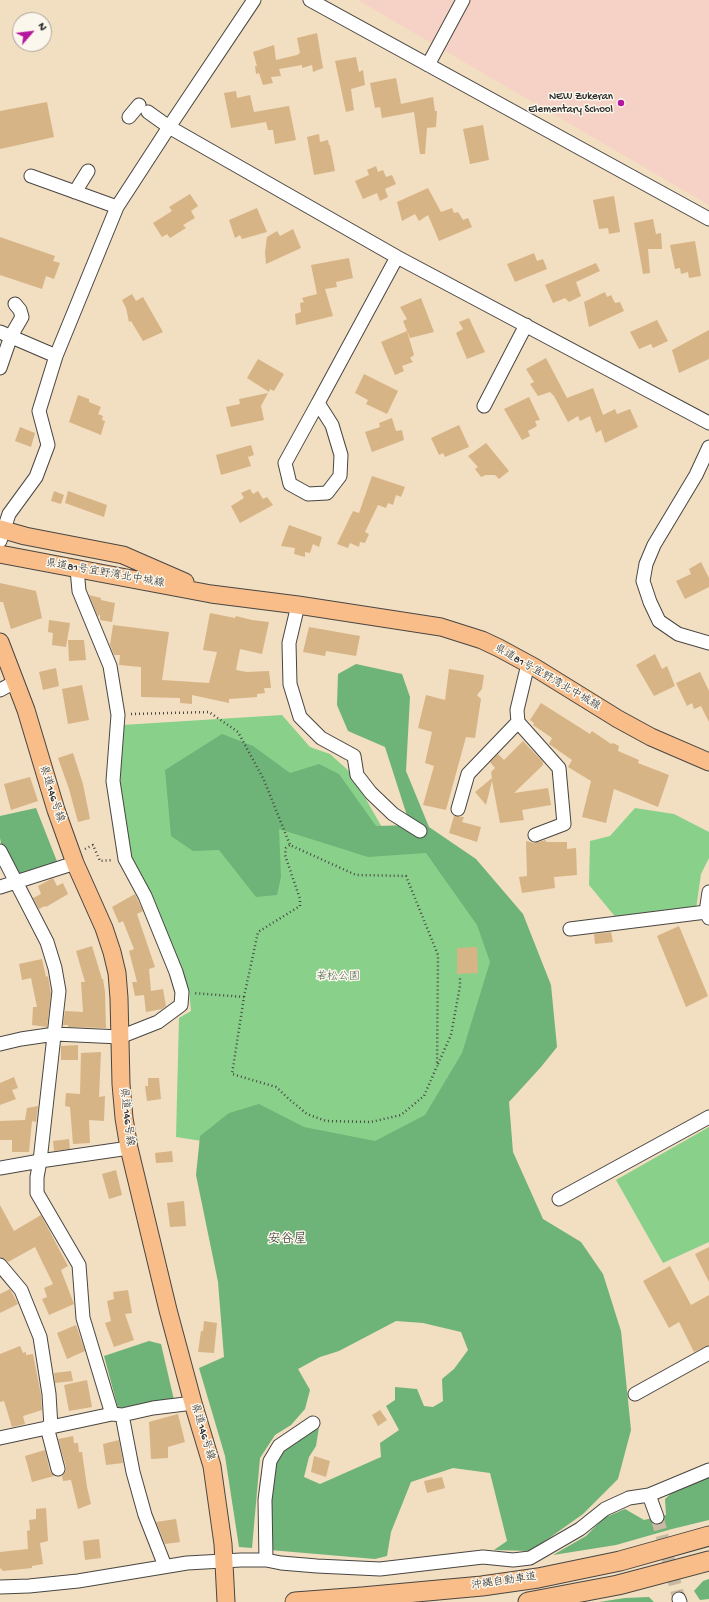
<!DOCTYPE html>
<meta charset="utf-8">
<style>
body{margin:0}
#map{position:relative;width:709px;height:1602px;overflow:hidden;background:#f2dec1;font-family:"Gochi Hand",sans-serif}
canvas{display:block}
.north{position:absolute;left:12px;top:12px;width:40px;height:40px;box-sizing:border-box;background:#fbf7ec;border:1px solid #a8a59f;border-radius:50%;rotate:62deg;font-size:11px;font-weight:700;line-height:16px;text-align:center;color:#2b2b2b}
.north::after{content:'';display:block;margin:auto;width:14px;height:18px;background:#b5179e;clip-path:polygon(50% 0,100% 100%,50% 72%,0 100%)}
</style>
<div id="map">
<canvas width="709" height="1602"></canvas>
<div class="north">N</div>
</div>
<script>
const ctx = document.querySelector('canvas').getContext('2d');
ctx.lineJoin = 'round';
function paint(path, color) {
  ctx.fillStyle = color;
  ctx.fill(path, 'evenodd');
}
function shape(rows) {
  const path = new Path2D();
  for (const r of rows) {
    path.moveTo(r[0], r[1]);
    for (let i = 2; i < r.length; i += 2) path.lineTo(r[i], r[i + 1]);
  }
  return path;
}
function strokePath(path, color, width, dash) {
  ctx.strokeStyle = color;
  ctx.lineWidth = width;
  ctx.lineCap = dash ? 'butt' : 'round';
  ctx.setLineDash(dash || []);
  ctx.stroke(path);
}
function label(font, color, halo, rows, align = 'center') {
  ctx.font = font + ' "Gochi Hand","Klee One",sans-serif';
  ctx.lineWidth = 3;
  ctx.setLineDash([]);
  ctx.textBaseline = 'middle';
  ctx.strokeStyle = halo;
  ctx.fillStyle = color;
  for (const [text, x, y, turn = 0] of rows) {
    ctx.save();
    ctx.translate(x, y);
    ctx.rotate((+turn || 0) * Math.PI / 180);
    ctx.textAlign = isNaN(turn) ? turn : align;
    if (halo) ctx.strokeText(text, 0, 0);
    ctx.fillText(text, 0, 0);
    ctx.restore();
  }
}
const built = shape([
 [358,0,709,0,709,205]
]);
const green = shape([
 [282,715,310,747,330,754,351,773,387,836,430,844,460,888,497,964,459,1181,176,1137,179,1018,191,1011,189,989,146,892,131,874,120,789,122,725],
 [635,808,674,814,709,832,709,858,701,874,696,909,617,919,589,885,590,841,610,836],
 [709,1127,709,1242,663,1263,616,1180]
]);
const forest = shape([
 [356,664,402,674,410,697,406,771,429,827,476,859,523,914,551,985,557,1047,541,1067,509,1102,513,1152,543,1219,581,1242,603,1274,621,1331,631,1430,618,1479,583,1514,531,1551,494,1550,507,1541,490,1473,453,1468,411,1482,391,1532,387,1556,375,1559,270,1550,273,1466,282,1450,301,1436,319,1427,316,1446,309,1457,304,1477,320,1484,381,1457,380,1443,399,1430,386,1406,395,1400,395,1387,417,1389,424,1406,433,1407,443,1401,442,1379,454,1369,468,1350,461,1332,423,1323,396,1321,339,1351,320,1357,298,1369,310,1390,305,1409,291,1425,275,1435,260,1458,252,1548,239,1547,225,1456,199,1368,224,1357,218,1282,196,1175,200,1136,229,1113,259,1104,304,1127,375,1141,425,1115,462,1053,490,962,477,925,426,853,368,857,279,829,281,877,277,895,256,897,219,850,193,851,171,836,165,770,222,734,253,746,290,773,319,764,339,774,376,826,410,825,385,747,348,731,337,705,338,674],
 [36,808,58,864,17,879,2,849,0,838,0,816],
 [149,1341,161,1344,174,1400,118,1408,104,1356],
 [709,1477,709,1520,672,1529,616,1545,553,1555,586,1536,604,1518,625,1509,644,1520,666,1515,665,1499,674,1491],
 [709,1579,709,1599,700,1600,694,1591,703,1581],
 [649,1597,654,1602,599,1602,625,1598]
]);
const building = shape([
 [317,33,323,68,313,72,312,65,302,68,302,65,279,69,281,76,271,77,273,83,263,85,259,73,256,74,255,66,257,66,253,52,274,45,276,60,297,55,300,53,297,38],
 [356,57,359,72,363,70,365,85,351,89,354,110,346,112,335,61],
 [396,78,401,104,433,97,435,111,437,111,436,127,427,128,425,154,420,154,414,112,382,118,380,107,375,108,370,83],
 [236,91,237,98,250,95,254,112,289,106,296,140,275,144,273,130,268,130,266,122,231,128,224,93],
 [47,102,54,137,0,149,0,111],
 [483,125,489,160,470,164,463,129],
 [319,134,320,142,328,140,329,145,330,145,335,171,314,175,307,137],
 [376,166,378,172,383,170,386,177,392,175,396,184,385,189,388,197,380,201,377,193,363,199,355,181,369,175,367,170],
 [428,188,441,212,452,208,454,213,458,212,463,220,468,218,472,227,439,241,428,215,419,221,415,214,402,221,397,202],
 [190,194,198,206,191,211,195,218,183,225,186,228,170,238,167,234,162,237,153,223,172,211,169,207],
 [614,196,620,232,609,234,608,228,599,229,593,200],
 [257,208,267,232,242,239,240,235,235,238,229,220],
 [653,219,656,234,661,233,662,249,648,249,650,273,643,274,634,223],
 [293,229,301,248,266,264,265,252,267,237,277,231,280,236],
 [0,237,55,256,53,261,60,263,54,279,46,276,42,289,0,275],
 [695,241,701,276,689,278,688,272,681,274,680,268,675,269,670,245],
 [534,253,537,261,543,259,547,269,515,282,507,264],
 [349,258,353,278,336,282,337,287,325,289,333,316,296,325,295,314,301,312,300,303,304,302,302,298,317,294,311,265],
 [596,263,600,271,576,282,581,296,569,302,565,298,553,303,545,285],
 [605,292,607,297,611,295,615,303,620,302,624,311,589,327,584,302],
 [132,294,136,301,143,297,163,332,143,341,131,321,129,322,126,308,122,300],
 [421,298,434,332,410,338,407,331,414,355,410,358,413,362,402,366,404,371,395,375,381,342,407,331,403,321,407,319,400,307],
 [469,318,485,352,467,359,456,333,463,329,459,322],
 [657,320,668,341,653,348,651,344,639,349,630,332],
 [709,330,709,359,679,373,672,350],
 [546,358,567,398,593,388,603,415,615,409,617,414,630,409,638,427,605,443,601,430,596,433,590,416,580,421,578,416,568,422,554,396,550,392,538,396,530,384,534,382,526,369],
 [258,359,284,374,274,391,270,389,269,392,247,378],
 [364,374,398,391,387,414,366,404,368,400,355,393],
 [268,393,261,406,264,420,231,427,226,407,240,404,239,399],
 [78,395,89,399,89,402,101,407,98,414,103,416,102,420,105,421,101,435,69,422],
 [529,397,540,420,535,421,537,426,528,431,530,436,522,440,504,409],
 [392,418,396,431,402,430,404,440,372,452,365,432,380,427,379,423],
 [459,425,469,447,445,457,443,453,439,455,431,438],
 [20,427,35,433,31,447,15,441],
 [486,443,509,471,499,479,495,475,486,475,481,477,475,469,478,467,468,456],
 [251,445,254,455,248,457,251,466,221,475,216,455],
 [372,476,405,487,401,497,396,495,393,505,388,503,386,508,378,505,365,532,369,534,365,543,360,542,359,547,350,543,348,548,337,544,353,511,359,513],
 [250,489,253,494,258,491,263,499,267,497,273,505,240,523,231,506,244,498,241,493],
 [54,491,64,495,61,504,51,501],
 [68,491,107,505,104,517,65,503],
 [289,525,322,537,319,547,313,544,310,553,305,552,305,557,294,554,295,548,281,546],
 [701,562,709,578,709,587,685,599,676,581,691,574,689,569],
 [0,583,36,591,42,618,11,629,3,602,0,602],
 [89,595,101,598,101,600,115,603,112,622,100,620,100,614,98,617],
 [210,613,235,618,236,616,252,620,269,622,262,654,240,649,236,670,247,672,269,671,271,688,264,688,265,693,257,694,257,697,229,699,229,703,192,695,192,704,180,703,180,698,141,697,141,667,119,665,120,655,114,655,110,645,113,625,169,632,162,680,209,683,217,652,203,650],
 [49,620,70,623,66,647,52,645,53,633,48,632],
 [309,627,360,636,356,656,326,651,325,656,303,652],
 [68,640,84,640,86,660,69,661],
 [655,654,662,669,667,666,675,686,654,696,636,665],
 [56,668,59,686,43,690,39,672],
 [449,669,484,675,482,689,477,695,481,699,475,738,466,737,446,810,423,805,434,766,425,763,432,732,418,728,426,695,445,700],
 [700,672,709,691,709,722,701,706,694,709,692,703,687,706,676,683],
 [82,685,89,720,68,724,62,689],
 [541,703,590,734,592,731,611,744,613,743,619,746,618,751,639,760,638,763,669,775,658,807,614,789,606,823,582,817,591,781,568,767,572,760,549,744,552,738,533,725,534,723,530,720],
 [523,741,543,762,543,765,514,793,548,788,551,805,522,810,524,820,500,823,492,781,486,805,475,792,492,778,491,772,495,768,490,762,498,754,504,760],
 [73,753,83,784,90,819,78,822,69,789,58,758],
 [30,777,38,801,11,810,4,784],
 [454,816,464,817,462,822,481,827,477,842,449,833],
 [546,840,546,842,567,842,567,849,576,848,577,875,554,877,555,888,522,893,519,877,527,876,526,841,534,843],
 [53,878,57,886,63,883,68,894,46,907,45,906,39,909,33,898,41,894,38,886],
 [135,894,143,911,137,914,155,967,149,969,151,991,163,989,166,1006,162,1009,146,1012,144,995,135,996,132,982,137,982,129,951,134,949,123,921,119,923,112,907],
 [679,926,708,996,686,1007,657,936],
 [611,932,613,942,595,944,594,934],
 [92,946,102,979,103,979,105,992,106,1028,68,1027,68,1025,63,1025,65,1011,83,1012,81,982,85,982,76,951],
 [477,947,478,973,457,974,457,948],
 [42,959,46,977,48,976,51,994,47,1027,32,1025,33,1007,37,1007,31,978,22,980,19,964],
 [78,1045,78,1060,61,1060,61,1046],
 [101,1052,99,1097,105,1096,104,1121,89,1120,90,1143,73,1144,70,1107,65,1106,66,1093,80,1094,81,1053],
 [14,1077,18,1088,12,1090,16,1099,0,1105,0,1083],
 [148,1078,159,1078,161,1099,147,1101,145,1086,148,1086],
 [38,1106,36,1122,32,1121,29,1152,12,1152,12,1140,0,1140,0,1121,25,1120,27,1108],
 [69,1139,70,1149,54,1151,53,1141],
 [172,1151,173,1162,156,1163,155,1153],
 [116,1170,122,1195,109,1199,102,1174],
 [184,1201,186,1226,170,1227,167,1203],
 [0,1205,14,1231,41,1215,68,1266,61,1270,74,1304,49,1315,42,1299,47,1297,44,1288,53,1284,35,1247,8,1262,3,1258,0,1257],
 [709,1247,709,1282,695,1254],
 [670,1266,691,1305,709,1295,709,1345,694,1352,679,1322,669,1328,643,1281],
 [10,1289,18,1304,0,1313,0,1294],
 [128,1290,132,1313,125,1314,134,1340,114,1347,105,1323,111,1321,107,1301,114,1299,113,1292],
 [204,1321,217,1323,214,1353,198,1352,201,1331,203,1331],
 [76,1325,85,1351,67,1359,57,1333],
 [20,1346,23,1353,26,1352,26,1355,33,1354,41,1395,42,1410,23,1416,25,1424,12,1427,4,1401,0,1402,0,1354],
 [71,1371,73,1381,55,1383,54,1373],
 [87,1380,92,1407,69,1411,64,1385],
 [380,1410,387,1420,378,1426,372,1415],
 [178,1414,185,1442,168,1447,168,1458,151,1459,149,1422],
 [73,1436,74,1443,78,1443,79,1452,82,1452,87,1487,91,1504,78,1509,71,1480,63,1481,62,1476,66,1471,66,1467,58,1439],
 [119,1440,123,1463,106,1465,103,1444],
 [45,1450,50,1471,54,1476,32,1482,25,1456],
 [314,1456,330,1461,326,1477,311,1472],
 [442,1477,445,1488,427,1493,424,1481],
 [46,1508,48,1541,40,1543,43,1564,32,1566,32,1568,3,1571,0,1568,0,1552,28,1549,27,1531,30,1530,29,1520,36,1519,36,1509],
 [176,1519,180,1542,165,1544,156,1522],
 [99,1539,101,1558,85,1560,83,1541]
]);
const minorTunnel = shape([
 [657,1517,679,1599]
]);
const path = shape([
 [131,714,209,712,238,732,264,780,290,845,356,875,406,876,438,955,437,1066,424,1096,401,1115,371,1122,326,1121,307,1114,290,1100,276,1087,232,1074,244,997,193,993],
 [85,849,93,845,100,861,113,860],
 [244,997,258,932,300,906,300,899,285,855,286,848,290,845],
 [438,1064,451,1035,460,986,460,976]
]);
const minor = shape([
 [310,0,709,219],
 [428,65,463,0],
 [148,112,169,127,397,257,709,423],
 [129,117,139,105],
 [31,176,117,207],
 [75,192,88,171],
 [0,332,56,356],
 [0,368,11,336,22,317,20,310,15,304],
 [318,403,332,425,341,455,340,476,327,493,308,494,290,484,285,463,318,403],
 [318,403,397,257],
 [484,406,526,325],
 [709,447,696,475,654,545,646,564,643,581,650,602,659,621,678,634,709,643],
 [0,541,9,514,36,477,48,445,39,411,56,356,117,207,169,127,254,0],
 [298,605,289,643,290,684,300,717,321,738,354,756,357,775,371,793,393,814,420,831],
 [0,690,15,682],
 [518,722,559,768,564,824,535,835],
 [458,809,468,774,518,722,517,710,528,664],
 [0,851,47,942,55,968,59,991,40,1161,37,1177,37,1193,79,1265,83,1318,112,1414],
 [0,887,75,863],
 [709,892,706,912,709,918],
 [570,929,706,912],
 [0,1044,21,1039,55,1034,120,1037,158,1022,181,1005,182,992,176,972,145,896,125,859,113,781,118,715,110,666,79,591,77,569],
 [0,1168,40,1161,129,1148],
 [559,1199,709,1117],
 [0,1265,21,1290,40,1337,49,1394,51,1427],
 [635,1394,709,1353],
 [122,1415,153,1408,193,1403],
 [47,1427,58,1469],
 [0,1438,112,1414,122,1415,133,1472,145,1515,165,1566],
 [649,1495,657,1517],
 [266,1560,265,1500,270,1461,279,1446,313,1423],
 [0,1587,29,1586,78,1581,187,1563,241,1560,266,1560,281,1563,317,1566,380,1569,483,1557,513,1560,530,1558,580,1529,605,1509,629,1498,649,1495,709,1470],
 [679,1599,680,1602]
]);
const major = shape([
 [0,529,25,536,123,555,185,582],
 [0,554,211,594,298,605,441,627,482,640,499,648,534,667,618,719,651,737,709,762],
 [0,642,26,710,56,810,75,863,104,928,112,952,117,973,119,998,121,1084,124,1118,129,1148,168,1310,193,1403,212,1466,223,1544,226,1602]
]);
const highway = shape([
 [295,1602,362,1597,482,1586,538,1578,620,1561,709,1536],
 [528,1602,618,1585,709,1561]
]);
const markers = [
 [621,103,4,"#b5179e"]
];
const poiNames = [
 ["NEW Zukeran",613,97],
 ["Elementary School",613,110]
];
const streetNames = [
 ["県道81号宜野湾北中城線",105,574,10],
 ["県道81号宜野湾北中城線",547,678,30],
 ["県道146号線",51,794,72],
 ["県道146号線",126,1117,83],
 ["県道146号線",202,1432,73],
 ["沖縄自動車道",504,1582,-8]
];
const parkNames = [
 ["若松公園",338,977]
];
const quarterNames = [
 ["安谷屋",287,1240]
];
paint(built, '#f6d1c5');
paint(green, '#89d18b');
paint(forest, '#6eb377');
paint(building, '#d7b486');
strokePath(minorTunnel, '#cabaa3', 13, [13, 6]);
strokePath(minor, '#494642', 15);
strokePath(major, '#494642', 19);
strokePath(highway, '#494642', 21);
strokePath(path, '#494642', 2.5, [1, 3]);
strokePath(minor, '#fff', 13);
strokePath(major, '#f8bd89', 17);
strokePath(highway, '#f8bd89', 19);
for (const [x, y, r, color] of markers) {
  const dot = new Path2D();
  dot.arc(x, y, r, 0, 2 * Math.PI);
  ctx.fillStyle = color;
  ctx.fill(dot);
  strokePath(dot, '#fbf7ec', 1.5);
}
label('11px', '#2b2b2b', '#fbf7ec', poiNames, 'right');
label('11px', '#2b2b2b', '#fbf7ec', streetNames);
label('11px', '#475d48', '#fbf7ec', parkNames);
label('13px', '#2b2b2b', '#fbf7ec', quarterNames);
</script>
